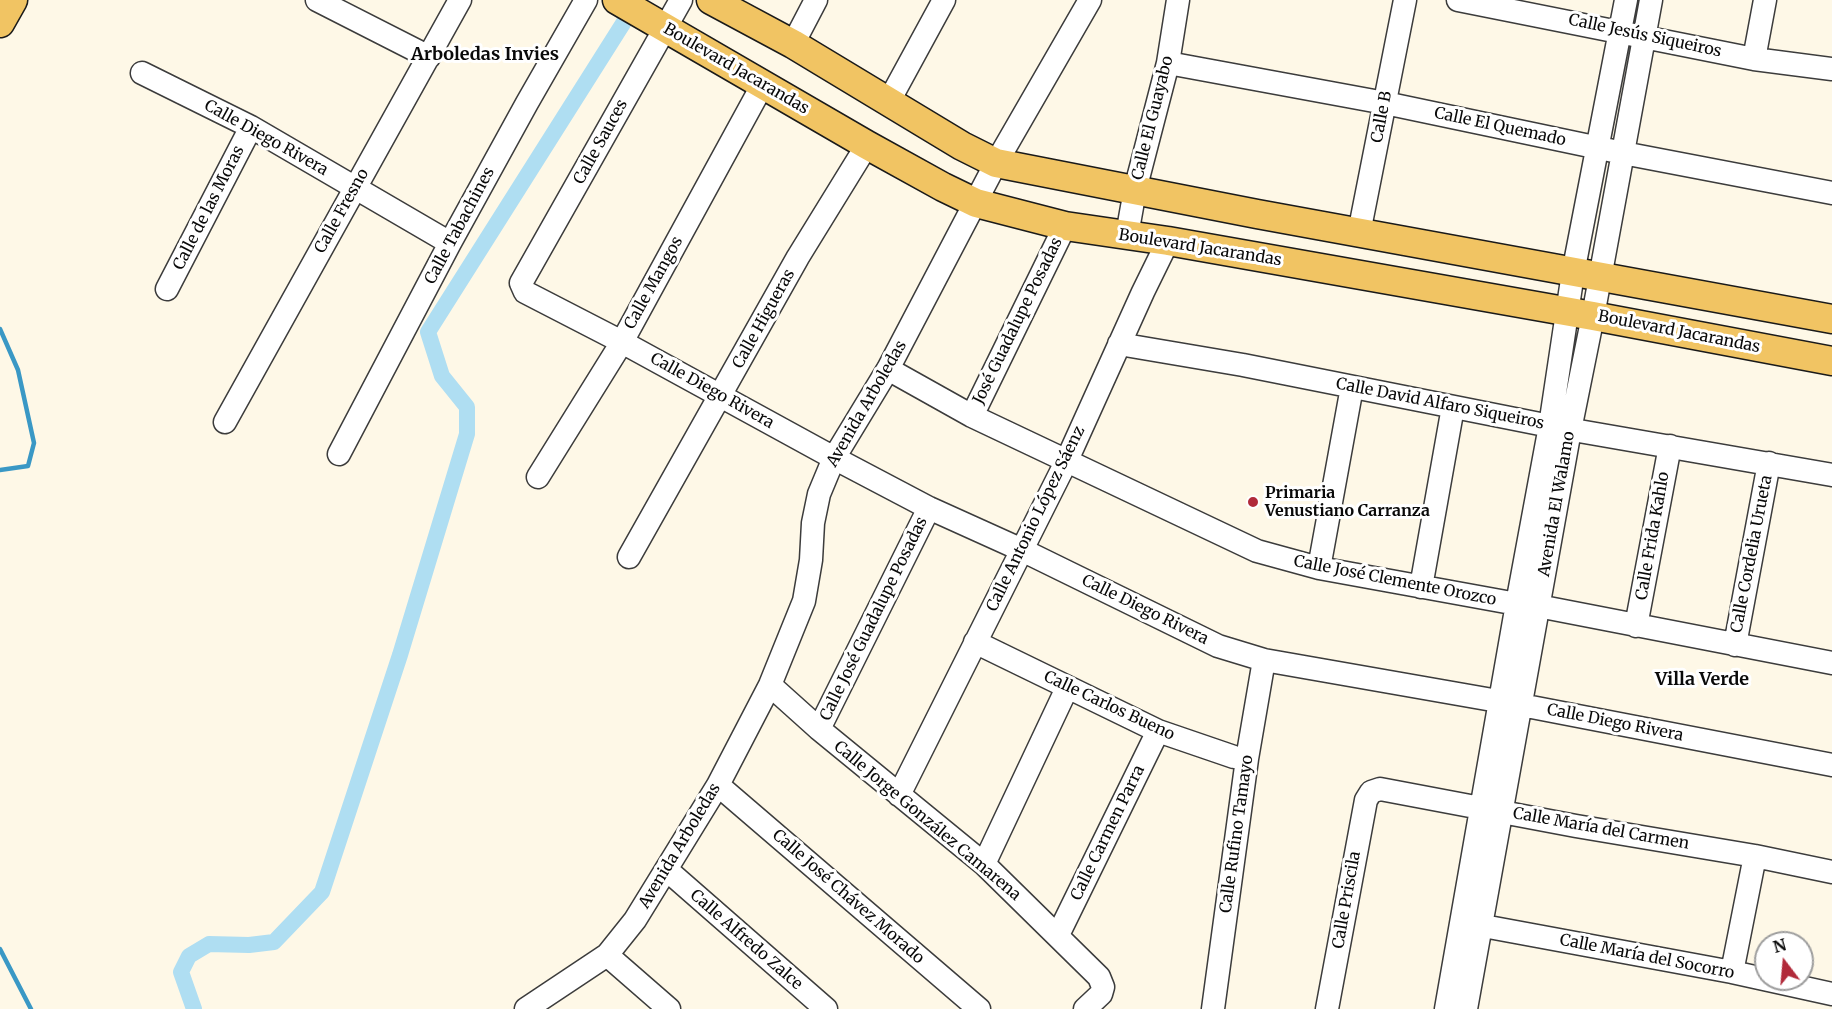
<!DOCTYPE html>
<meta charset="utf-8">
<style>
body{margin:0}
#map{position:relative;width:1832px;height:1009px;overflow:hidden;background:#fef8e7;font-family:Merriweather,serif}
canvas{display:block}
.north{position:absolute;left:1754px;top:931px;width:60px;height:60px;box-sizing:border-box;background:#fff;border:2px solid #9d9d9d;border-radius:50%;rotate:344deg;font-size:16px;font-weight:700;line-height:24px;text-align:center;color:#090909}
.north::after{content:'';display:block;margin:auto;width:21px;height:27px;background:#b12a3a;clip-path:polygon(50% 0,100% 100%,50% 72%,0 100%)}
</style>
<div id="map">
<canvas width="1832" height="1009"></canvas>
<div class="north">N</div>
</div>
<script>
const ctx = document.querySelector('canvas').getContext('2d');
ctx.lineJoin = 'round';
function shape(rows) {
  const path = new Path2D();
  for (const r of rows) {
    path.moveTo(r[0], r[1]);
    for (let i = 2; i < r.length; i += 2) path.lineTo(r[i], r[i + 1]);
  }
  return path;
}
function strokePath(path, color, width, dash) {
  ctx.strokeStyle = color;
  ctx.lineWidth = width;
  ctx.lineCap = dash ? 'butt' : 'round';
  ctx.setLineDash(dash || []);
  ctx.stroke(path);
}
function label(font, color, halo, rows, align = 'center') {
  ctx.font = font + ' Merriweather,serif';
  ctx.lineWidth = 6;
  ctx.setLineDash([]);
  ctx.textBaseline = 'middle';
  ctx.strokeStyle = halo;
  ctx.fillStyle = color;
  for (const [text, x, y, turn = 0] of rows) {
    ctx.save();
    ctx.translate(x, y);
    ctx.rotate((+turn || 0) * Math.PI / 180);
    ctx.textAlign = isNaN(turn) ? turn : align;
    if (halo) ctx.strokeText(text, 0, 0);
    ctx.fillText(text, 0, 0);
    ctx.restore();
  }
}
const stream = shape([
 [0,329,18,370,34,443,28,466,0,470],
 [0,949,31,1009]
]);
const canal = shape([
 [194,1009,181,972,189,956,209,944,249,945,274,942,322,892,400,655,467,434,467,407,442,376,428,332,636,3]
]);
const minor = shape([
 [317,0,429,57],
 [681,0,521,283,525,292,622,342,834,458,929,508,1022,550,1218,646,1264,660,1521,705,1832,765],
 [1458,0,1754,59,1832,69],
 [793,44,816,0],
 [1754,59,1765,0],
 [1168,63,1385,103,1623,153,1832,193],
 [142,73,251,127,450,243],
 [889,101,944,0],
 [1359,233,1405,0],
 [1127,235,1135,190,1168,63,1178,0],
 [167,289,251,127],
 [1119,344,1243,365,1550,426,1832,475],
 [888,369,972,416,1257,551,1319,568,1517,604,1538,606,1832,663],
 [972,416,1065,226],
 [225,422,460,0],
 [339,454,450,243,527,103,586,0],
 [538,477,622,342,763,84],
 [629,557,798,257,867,145],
 [1319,568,1352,387],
 [1421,587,1453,407],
 [1636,626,1670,446],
 [975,642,1158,731,1234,757,1247,759],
 [1735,645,1769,463],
 [770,685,819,729,984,864,1099,977,1103,987,1101,994,1085,1009],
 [819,729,929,508],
 [718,785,979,1009],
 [899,795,1067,460,1143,292,1168,241],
 [984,864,1067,688],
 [667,870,826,1009],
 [1467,923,1732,972,1832,994],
 [1058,935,1158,731],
 [607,955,669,1009],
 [1732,972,1755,856],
 [526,1009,607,955,635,920,718,785,770,685,804,601,811,560,813,523,819,494,834,458,888,369,996,163,1090,0],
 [1213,1009,1247,759,1264,660],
 [1327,1009,1366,800,1371,792,1380,789,1576,826,1755,856,1832,872],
 [1446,1009,1517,604,1550,426,1573,273,1626,0],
 [1466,1009,1570,430,1593,316,1651,0]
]);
const major = shape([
 [617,0,867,145,943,187,976,203,1065,226,1168,241,1593,316,1832,361],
 [711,0,793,44,962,146,996,163,1257,214,1832,319],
 [0,23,13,0]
]);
const markers = [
 [1253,502,6,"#b12a3a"]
];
const streetNames = [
 ["Calle Jesús Siqueiros",1645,36,12],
 ["Boulevard Jacarandas",736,69,30],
 ["Calle B",1382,117,-79],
 ["Calle El Guayabo",1153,118,-76],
 ["Calle El Quemado",1500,127,12],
 ["Calle Diego Rivera",266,138,29],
 ["Calle Sauces",601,142,-61],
 ["Calle de las Moras",209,208,-63],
 ["Calle Fresno",342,211,-61],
 ["Calle Tabachines",460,226,-62],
 ["Boulevard Jacarandas",1200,248,9],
 ["Calle Mangos",654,283,-61],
 ["Calle Higueras",764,319,-61],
 ["José Guadalupe Posadas",1018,321,-64],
 ["Boulevard Jacarandas",1679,332,11],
 ["Calle Diego Rivera",712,391,29],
 ["Avenida Arboledas",867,404,-60],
 ["Calle David Alfaro Siqueiros",1440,404,11],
 ["Avenida El Walamo",1557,504,-80],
 ["Calle Antonio López Sáenz",1036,519,-64],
 ["Calle Frida Kahlo",1653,536,-80],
 ["Calle Cordelia Urueta",1752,554,-79],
 ["Calle José Clemente Orozco",1395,581,11],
 ["Calle Diego Rivera",1145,610,26],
 ["Calle José Guadalupe Posadas",874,619,-64],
 ["Calle Carlos Bueno",1109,706,25],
 ["Calle Diego Rivera",1615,723,11],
 ["Calle Jorge González Camarena",927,821,40],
 ["Calle María del Carmen",1601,829,10],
 ["Calle Carmen Parra",1108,833,-64],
 ["Calle Rufino Tamayo",1237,834,-82],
 ["Avenida Arboledas",680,846,-59],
 ["Calle José Chávez Morado",848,897,41],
 ["Calle Priscila",1347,900,-80],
 ["Calle Alfredo Zalce",746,940,41],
 ["Calle María del Socorro",1647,957,11]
];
const poiNames = [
 ["Primaria",1265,493],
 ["Venustiano Carranza",1265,511]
];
const neighbourhoodNames = [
 ["Arboledas Invies",485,55],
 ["Villa Verde",1702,680]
];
strokePath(stream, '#3a98c5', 4.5);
strokePath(canal, '#afdef2', 16);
strokePath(minor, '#3c3c3c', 25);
strokePath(major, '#1a1a1a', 31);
strokePath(minor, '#fff', 22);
strokePath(major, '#f1c463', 28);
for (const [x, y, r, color] of markers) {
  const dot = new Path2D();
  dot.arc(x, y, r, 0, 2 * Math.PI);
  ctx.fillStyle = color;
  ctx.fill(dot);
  strokePath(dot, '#fff', 2);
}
label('16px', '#090909', '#fff', streetNames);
label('bold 16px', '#090909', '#fff', poiNames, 'left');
label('bold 18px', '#090909', '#fff', neighbourhoodNames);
</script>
